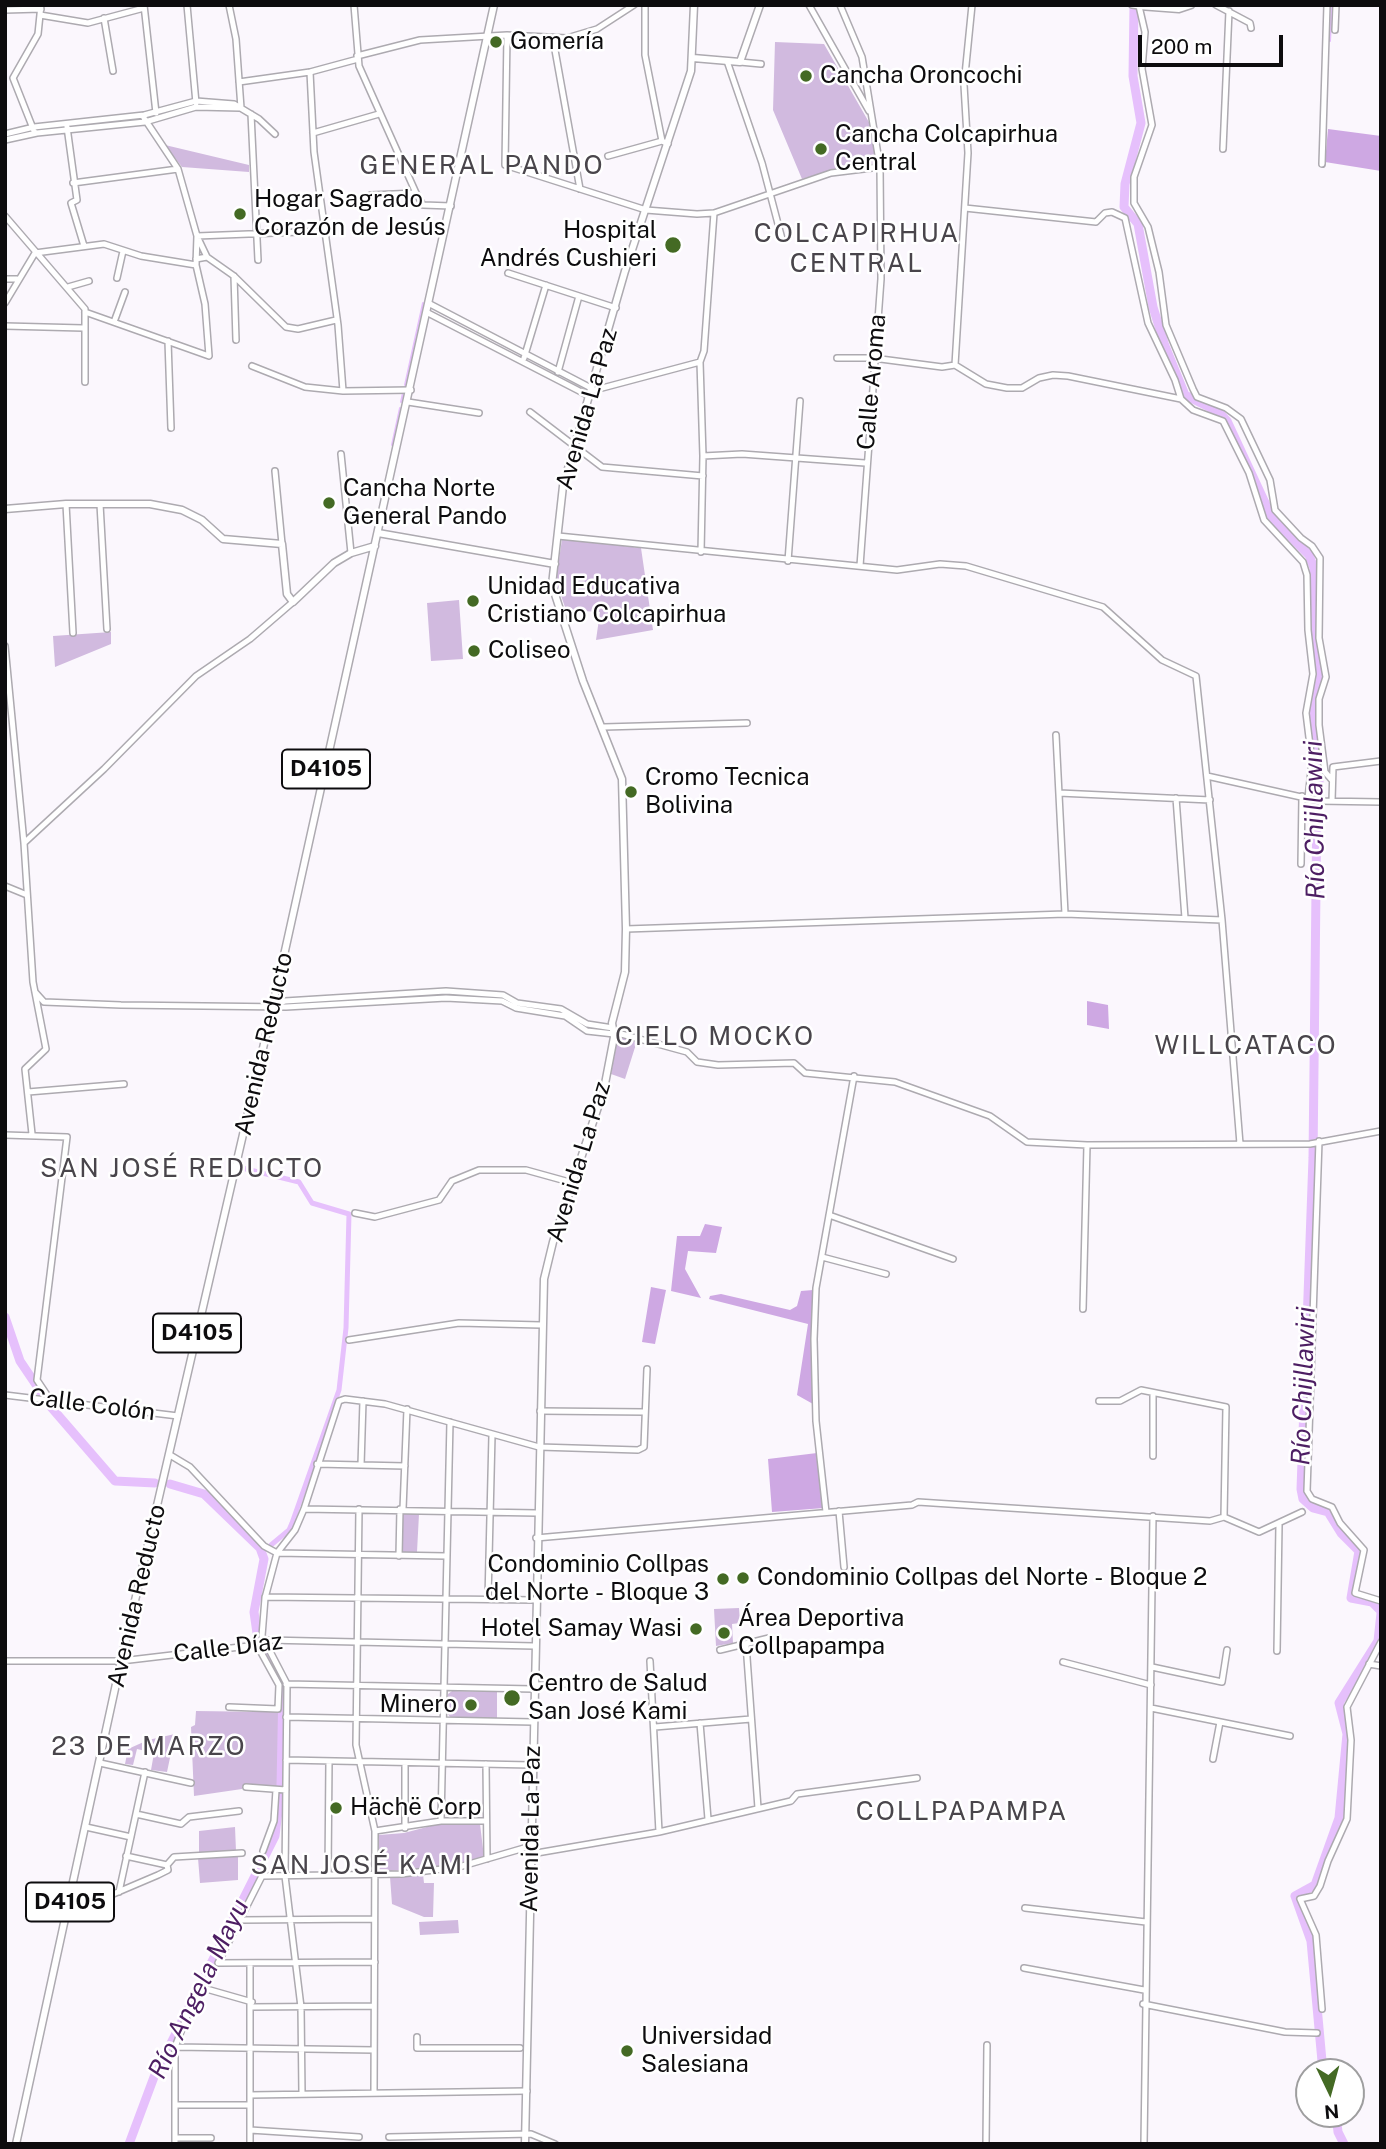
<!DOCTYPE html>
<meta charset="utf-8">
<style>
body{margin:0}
#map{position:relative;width:1386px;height:2149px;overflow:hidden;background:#fbf7fd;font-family:"Public Sans",sans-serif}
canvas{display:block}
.frame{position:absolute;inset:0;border:7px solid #0d0c0e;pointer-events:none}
.north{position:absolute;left:1295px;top:2058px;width:70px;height:70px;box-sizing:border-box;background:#fff;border:2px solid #9e9e9f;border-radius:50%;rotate:175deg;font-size:19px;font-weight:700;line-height:28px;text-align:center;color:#0d0c0e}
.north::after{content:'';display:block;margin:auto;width:24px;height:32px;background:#446a24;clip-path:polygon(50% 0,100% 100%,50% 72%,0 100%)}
.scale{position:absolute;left:1138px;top:35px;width:145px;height:32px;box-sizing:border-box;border:4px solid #0d0c0e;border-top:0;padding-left:9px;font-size:21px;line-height:24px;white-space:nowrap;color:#0d0c0e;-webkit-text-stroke:5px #fff;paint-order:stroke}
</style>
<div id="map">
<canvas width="1386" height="2149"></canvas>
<div class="frame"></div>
<div class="north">N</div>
<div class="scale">200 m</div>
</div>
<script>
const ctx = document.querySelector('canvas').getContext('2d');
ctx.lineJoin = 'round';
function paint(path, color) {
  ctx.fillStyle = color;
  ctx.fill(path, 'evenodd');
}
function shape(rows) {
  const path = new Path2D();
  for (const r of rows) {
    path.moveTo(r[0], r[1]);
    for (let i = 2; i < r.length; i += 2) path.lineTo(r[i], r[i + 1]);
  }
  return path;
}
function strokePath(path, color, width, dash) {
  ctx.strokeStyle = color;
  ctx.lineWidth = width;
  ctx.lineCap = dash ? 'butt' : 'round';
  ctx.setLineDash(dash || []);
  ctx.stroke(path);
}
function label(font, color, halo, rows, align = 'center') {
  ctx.font = font + ' "Public Sans",sans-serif';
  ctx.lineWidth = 5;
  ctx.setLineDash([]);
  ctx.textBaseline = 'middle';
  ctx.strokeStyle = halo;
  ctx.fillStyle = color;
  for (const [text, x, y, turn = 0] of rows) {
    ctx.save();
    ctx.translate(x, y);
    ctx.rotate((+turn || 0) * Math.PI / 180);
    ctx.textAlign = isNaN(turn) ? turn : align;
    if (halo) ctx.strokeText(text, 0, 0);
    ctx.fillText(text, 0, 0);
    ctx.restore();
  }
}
const green = shape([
 [775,42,824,44,870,124,876,162,873,166,831,170,802,179,773,110],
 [165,145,249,165,249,172,182,167],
 [562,539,641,548,653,630,596,640,600,612,566,610,556,581],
 [459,600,463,659,431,661,427,603],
 [111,632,111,644,55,667,53,636],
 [618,1036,637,1041,625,1079,611,1074],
 [402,1513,419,1514,417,1552,401,1552],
 [739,1608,740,1623,732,1624,733,1643,716,1646,714,1609],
 [452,1691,497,1692,497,1718,450,1717,447,1713,448,1694],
 [281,1705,285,1705,284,1788,242,1786,242,1789,194,1796,191,1727,195,1725,196,1711,269,1712,279,1710],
 [175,1734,167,1772,151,1770,154,1753,137,1749,133,1765,125,1764,128,1749,148,1740],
 [442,1823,480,1824,484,1857,457,1865,379,1872,379,1835,404,1833],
 [235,1827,236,1851,199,1853,199,1831],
 [238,1856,238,1880,200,1883,198,1858],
 [423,1874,424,1883,434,1883,433,1917,424,1917,392,1904,390,1877],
 [458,1920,459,1933,420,1935,419,1922]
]);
const forest = shape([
 [1328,129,1381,136,1381,171,1325,162],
 [1087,1001,1108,1005,1109,1029,1087,1025],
 [705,1224,722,1227,716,1253,688,1251,685,1269,701,1298,671,1291,677,1236,700,1236],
 [651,1287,666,1290,655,1344,642,1342],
 [813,1290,811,1342,813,1404,797,1395,808,1324,709,1299,710,1296,721,1294,790,1310,797,1306,801,1291],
 [817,1453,824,1508,772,1512,768,1459]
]);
const stream = shape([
 [1330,41,1332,5],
 [405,385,423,303],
 [401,402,403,393],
 [392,445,400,408]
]);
const canal = shape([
 [242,1168,299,1182,312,1203,349,1214,346,1328,339,1390,292,1523,289,1530,271,1545]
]);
const river = shape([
 [1134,5,1133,76,1141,123,1125,184,1124,207,1138,224,1153,307,1165,346,1185,395,1219,412,1227,421,1272,518,1309,555,1314,568,1312,628,1320,678,1312,709,1320,773,1317,799,1313,1158,1301,1489,1303,1499,1313,1508,1328,1512,1341,1533,1359,1551,1351,1598,1372,1602,1381,1611],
 [5,1317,20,1361,51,1407,115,1481,155,1483],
 [170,1484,204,1494,260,1548,264,1559,254,1612,258,1640],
 [262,1647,283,1685,281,1786],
 [1323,2072,1311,1941,1295,1896,1315,1885,1339,1818,1347,1734,1339,1703,1378,1641,1381,1613],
 [1336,2114,1338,2132,1344,2144],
 [129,2144,154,2077,275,1836,280,1795]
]);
const minor = shape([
 [144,5,156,113],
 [187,5,196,103],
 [229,5,236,39,241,108],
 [354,5,359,66,416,193,423,205,451,206],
 [645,5,645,55,662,141,668,144],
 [809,5,869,111],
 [840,5,862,57,880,167,881,279,860,566],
 [1132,5,1139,6,1145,32,1142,69,1152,125,1134,177,1134,203,1148,227,1159,272,1166,325,1193,389,1197,397,1226,408,1241,419,1270,480,1275,510,1301,538,1312,546,1320,558,1319,638,1326,677,1319,699,1319,725,1325,772,1332,780],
 [1216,5,1250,23,1251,28],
 [5,10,41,9],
 [40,15,88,23,144,8],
 [104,18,113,71],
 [1335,30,1336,5],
 [507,35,505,165,646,210,697,214,714,213,831,173,880,167],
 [553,39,580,189],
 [357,56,420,40,507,35,567,38,597,29,634,5],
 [727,61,762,163,782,239],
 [740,62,761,64],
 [310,72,314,152,338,325,343,391],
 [239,82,310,72,358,59],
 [251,114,258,260],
 [144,118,178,169,197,236,207,257],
 [67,127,77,200,71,203,84,246],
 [34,131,13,78,38,34,41,5],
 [313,133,379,114],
 [5,134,34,127,144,115,196,101,234,104,259,119,275,134],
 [5,140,37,133,145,122,196,107,240,108],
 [1223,149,1229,11],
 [608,156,662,141],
 [1322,164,1327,5],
 [73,183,178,169],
 [371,195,416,193],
 [965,208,1096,222,1105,213,1112,212,1125,218,1148,323,1175,380,1181,399,1193,410,1223,421,1249,473,1264,520,1303,562,1307,575,1308,630,1313,674,1306,713,1312,762,1308,798],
 [5,216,85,309,85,382],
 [196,259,207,257,234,276,286,327,298,329,336,320],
 [508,273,616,308],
 [234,276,236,340],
 [117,278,123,251],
 [5,279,17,279],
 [68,287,89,281],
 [5,303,35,253,104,244,141,256,196,265],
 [430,304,591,388],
 [85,312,209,356,205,304,196,265,197,236,326,231],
 [428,313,589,396],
 [114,322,125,292],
 [5,326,83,328],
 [168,341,171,428],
 [524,358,546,285],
 [837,358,873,358,942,367,955,365,986,384,1007,388,1022,388,1039,378,1053,375,1068,376,1181,399],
 [955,365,968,153,964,85,972,5],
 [252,366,305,387,343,391,411,390],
 [558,372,579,296],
 [591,391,700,362],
 [408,402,479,413],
 [530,412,602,467,703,476],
 [341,454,351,553],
 [703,456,742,454,865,463],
 [275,471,282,544],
 [66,504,73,633],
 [100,504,107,629],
 [558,536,897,570,940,564,966,566,1103,607,1162,660,1196,676,1222,920,1240,1144],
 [701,552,703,456,700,362,704,351,714,213],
 [788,561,800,401],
 [5,646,24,843],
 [604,727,747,723],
 [1056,735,1065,914],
 [1207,776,1319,801,1381,802],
 [1059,793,1210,800],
 [1176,798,1185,918],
 [1332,801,1333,767,1381,761],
 [1301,864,1302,796],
 [5,886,27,895],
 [626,929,1065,914,1222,920],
 [35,992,44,1002,121,1005,286,1007,446,998,502,1001,516,1008,565,1016,587,1031,614,1034],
 [275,1004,285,1001,446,991,503,995,517,1003,561,1009,587,1024,613,1028],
 [614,1032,687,1052,697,1062,718,1065,794,1063,805,1073,895,1082,990,1116,1027,1142,1087,1145,1310,1144,1381,1131],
 [28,1092,124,1084],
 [32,1134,25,1069,46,1049,33,982,24,843,104,769,196,676,250,639,293,602],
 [5,1135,67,1137,37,1380,51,1401],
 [1319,1141,1307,1491,1312,1499,1332,1507,1340,1523,1364,1550,1355,1593,1381,1601],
 [355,1213,375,1217,439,1200,452,1181,479,1170,526,1170,573,1183],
 [829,1215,953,1259],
 [822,1257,886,1274],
 [1083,1309,1087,1145],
 [349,1340,459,1323,541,1325],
 [5,1395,178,1416],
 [1099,1401,1120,1401,1141,1390,1226,1407,1224,1517],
 [540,1411,645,1412],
 [170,1455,190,1467,264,1546,277,1553,446,1556],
 [1153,1456,1153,1395],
 [317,1464,405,1466],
 [361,1465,363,1401],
 [304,1509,537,1513],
 [359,1509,356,1745,375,1831,374,2093],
 [403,1509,407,1409],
 [839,1511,844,1567],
 [826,1512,816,1421,814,1339,816,1288,854,1076],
 [536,1538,912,1505,918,1502,1210,1521,1224,1517,1259,1532,1302,1512],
 [399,1556,400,1509],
 [265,1597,535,1600],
 [488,1599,492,1435],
 [746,1644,758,1808],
 [720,1650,769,1638],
 [1277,1651,1279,1525],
 [5,1661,121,1661,257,1645,267,1640,534,1646],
 [650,1661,659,1832],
 [1063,1662,1151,1685],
 [1369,1664,1381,1666],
 [1152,1667,1222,1682,1227,1650],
 [286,1684,533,1689],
 [533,1685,570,1684],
 [229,1707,278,1709,279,1685,257,1645],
 [1151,1708,1290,1736],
 [286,1717,533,1722],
 [700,1723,708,1819],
 [655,1727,751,1719],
 [1213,1759,1220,1722],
 [286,1760,531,1765],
 [100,1763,191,1783],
 [486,1764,487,1859],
 [246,1787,286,1790],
 [136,1814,181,1824,189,1817,239,1811],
 [441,1821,450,1422],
 [86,1827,131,1837],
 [405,1828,405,1763],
 [375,1831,441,1821,485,1821],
 [263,1851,274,1821,276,1790],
 [531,1854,659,1832,791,1801,797,1794,917,1778],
 [126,1856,167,1865,174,1857,242,1853],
 [328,1874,329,1761],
 [119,1892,145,1772],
 [69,1907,78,1909,158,1875,168,1870,167,1865],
 [1025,1908,1146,1922],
 [241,1920,374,1919],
 [375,1962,218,1963,262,1876,401,1874,459,1867,531,1846],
 [250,1963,250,2144],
 [1024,1968,1144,1990],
 [1143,2004,1285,2032,1317,2033],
 [252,2007,374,2006],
 [1322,2009,1316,1935,1300,1899,1314,1896,1320,1886,1328,1861,1347,1819,1351,1740,1347,1707,1381,1642],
 [417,2037,417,2048,520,2048],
 [175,2047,374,2050],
 [302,2094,301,2007,285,1876,287,1684,262,1636,265,1598,277,1553,295,1530,304,1509,339,1401,345,1399,385,1404,539,1447,638,1450,644,1447,647,1369],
 [250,2095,527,2091],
 [175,2105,250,2105],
 [250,2130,359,2137],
 [389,2137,531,2134,555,2144],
 [175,2138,211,2138],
 [175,2144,175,2047,187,2016,203,1988,252,2002],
 [986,2144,987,2045],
 [1144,2144,1153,1516]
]);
const major = shape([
 [1139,6,1179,9,1191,5],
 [693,58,740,62,760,5],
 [5,509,66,504,150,504,182,510,202,520,223,539,282,544,287,594,293,602,334,563,351,553,375,546],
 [378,533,555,564],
 [16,2144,121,1661,273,1005,494,5],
 [525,2144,544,1279,553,1242,604,1089,614,1037,612,1023,625,972,626,929,622,779,583,681,552,585,563,486,625,271,691,71,694,5]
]);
const markers = [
 [496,42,7,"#446a24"],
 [806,76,7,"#446a24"],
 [821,149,7,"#446a24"],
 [240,214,7,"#446a24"],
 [673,245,9,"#446a24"],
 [329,503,7,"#446a24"],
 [473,601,7,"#446a24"],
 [474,651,7,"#446a24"],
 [631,792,7,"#446a24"],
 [743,1578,7,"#446a24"],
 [723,1579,7,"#446a24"],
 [696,1629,7,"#446a24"],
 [724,1633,7,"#446a24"],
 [512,1698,9,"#446a24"],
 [471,1705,7,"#446a24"],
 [336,1808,7,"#446a24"],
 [627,2051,7,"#446a24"]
];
const shields = [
 [326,769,88],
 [197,1333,88],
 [70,1902,88]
];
const shieldNames = [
 ["D4105",326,769],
 ["D4105",197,1333],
 ["D4105",70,1902]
];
const poiNames = [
 ["Gomería",510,42],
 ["Cancha Oroncochi",820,76],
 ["Cancha Colcapirhua",835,135],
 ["Central",835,163],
 ["Hogar Sagrado",254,200],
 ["Corazón de Jesús",254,228],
 ["Hospital",657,231,"right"],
 ["Andrés Cushieri",657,259,"right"],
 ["Cancha Norte",343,489],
 ["General Pando",343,517],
 ["Unidad Educativa",487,587],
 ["Cristiano Colcapirhua",487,615],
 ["Coliseo",488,651],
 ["Cromo Tecnica",645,778],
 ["Bolivina",645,806],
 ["Condominio Collpas",709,1565,"right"],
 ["del Norte - Bloque 3",709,1593,"right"],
 ["Condominio Collpas del Norte - Bloque 2",757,1578],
 ["Área Deportiva",738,1619],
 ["Collpapampa",738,1647],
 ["Hotel Samay Wasi",682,1629,"right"],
 ["Centro de Salud",528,1684],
 ["San José Kami",528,1712],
 ["Minero",457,1705,"right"],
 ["Hächë Corp",350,1808],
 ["Universidad",641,2037],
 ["Salesiana",641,2065]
];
const streetNames = [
 ["Calle Aroma",872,382,-85],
 ["Avenida La Paz",587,409,-74],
 ["Avenida Reducto",264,1044,-77],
 ["Avenida La Paz",579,1162,-73],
 ["Calle Colón",92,1405,7],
 ["Avenida Reducto",137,1596,-77],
 ["Calle Díaz",228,1648,-7],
 ["Avenida La Paz",531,1829,-89]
];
const neighbourhoodNames = [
 ["GENERAL PANDO",482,166],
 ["COLCAPIRHUA",857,234],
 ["CENTRAL",857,264],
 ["CIELO MOCKO",715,1037],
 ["WILLCATACO",1246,1046],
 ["SAN JOSÉ REDUCTO",182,1169],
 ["23 DE MARZO",149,1747],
 ["COLLPAPAMPA",962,1812],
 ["SAN JOSÉ KAMI",362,1866]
];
const waterNames = [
 ["Río Chijllawiri",1315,820,-91],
 ["Río Chijllawiri",1304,1386,-88],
 ["Río Angela Mayu",199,1989,-64]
];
paint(green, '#d1badf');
paint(forest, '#cea8e3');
strokePath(stream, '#e6c0fc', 2);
strokePath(canal, '#e6c0fc', 5);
strokePath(river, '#e6c0fc', 9);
strokePath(minor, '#adaab0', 8);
strokePath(major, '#adaab0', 9);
strokePath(minor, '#fff', 5);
strokePath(major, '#fff', 6);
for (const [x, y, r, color] of markers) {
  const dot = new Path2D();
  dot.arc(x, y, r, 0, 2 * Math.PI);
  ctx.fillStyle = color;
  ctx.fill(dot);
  strokePath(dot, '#fff', 2.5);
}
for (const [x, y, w] of shields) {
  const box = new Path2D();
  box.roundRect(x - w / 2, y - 19.5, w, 39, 5);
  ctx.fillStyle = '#fff';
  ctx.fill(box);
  strokePath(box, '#0d0c0e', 2);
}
label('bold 23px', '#0d0c0e', null, shieldNames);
label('24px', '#0d0c0e', '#fff', poiNames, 'left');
label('24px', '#0d0c0e', '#fff', streetNames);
ctx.letterSpacing = '2px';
label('26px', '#49454b', '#fff', neighbourhoodNames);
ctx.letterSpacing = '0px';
label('italic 26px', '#4d1e63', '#fff', waterNames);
</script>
